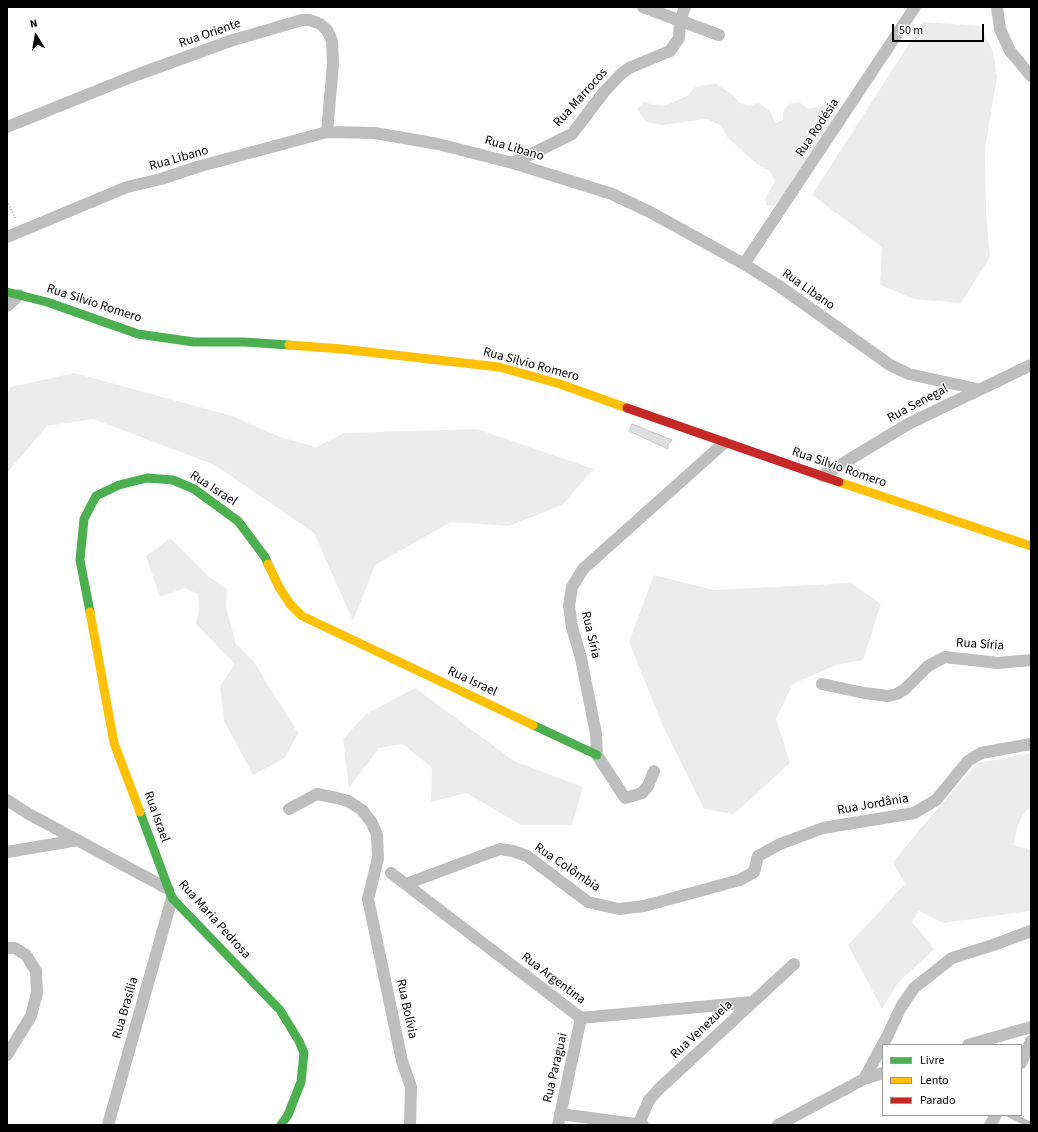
<!DOCTYPE html>
<meta charset="utf-8">
<style>
body{margin:0}
#map{position:relative;width:1038px;height:1132px;overflow:hidden;background:#fff;font-family:"Source Sans 3",sans-serif}
canvas{display:block}
.frame{position:absolute;inset:0;border:8px solid #000;pointer-events:none}
.legend{position:absolute;left:882px;top:1044px;width:140px;height:72px;box-sizing:border-box;background:#fff;border:1px solid #999;margin:0;padding:5px 7px;list-style:none;font-size:12px;color:#000}
.legend li{display:flex;align-items:center;gap:8px;height:20px}
.legend b{width:20px;border:1px solid #999}
.north{position:absolute;left:16px;top:16px;width:40px;height:40px;-webkit-text-stroke:3px #fff;paint-order:stroke;rotate:349deg;font-size:11px;font-weight:700;line-height:16px;text-align:center;color:#000}
.north::after{content:'';display:block;margin:auto;width:14px;height:18px;background:#000;clip-path:polygon(50% 0,100% 100%,50% 72%,0 100%)}
.scale{position:absolute;left:892px;top:24px;width:92px;height:18px;box-sizing:border-box;border:2px solid #000;border-top:0;padding-left:5px;font-size:12px;line-height:14px;white-space:nowrap;color:#000;-webkit-text-stroke:3px #fff;paint-order:stroke}
</style>
<div id="map">
<canvas width="1038" height="1132"></canvas>
<div class="frame"></div>
<ul class="legend">
<li><b style="height:5px;background:#4caf50"></b>Livre</li>
<li><b style="height:5px;background:#ffc107"></b>Lento</li>
<li><b style="height:5px;background:#c62828"></b>Parado</li>
</ul>
<div class="north">N</div>
<div class="scale">50 m</div>
</div>
<script>
const ctx = document.querySelector('canvas').getContext('2d');
ctx.lineJoin = 'round';
function paint(path, color) {
  ctx.fillStyle = color;
  ctx.fill(path, 'evenodd');
}
function shape(rows) {
  const path = new Path2D();
  for (const r of rows) {
    path.moveTo(r[0], r[1]);
    for (let i = 2; i < r.length; i += 2) path.lineTo(r[i], r[i + 1]);
  }
  return path;
}
function strokePath(path, color, width, dash) {
  ctx.strokeStyle = color;
  ctx.lineWidth = width;
  ctx.lineCap = dash ? 'butt' : 'round';
  ctx.setLineDash(dash || []);
  ctx.stroke(path);
}
function label(font, color, halo, rows, align = 'center') {
  ctx.font = font + ' "Source Sans 3",sans-serif';
  ctx.lineWidth = 3;
  ctx.setLineDash([]);
  ctx.textBaseline = 'middle';
  ctx.strokeStyle = halo;
  ctx.fillStyle = color;
  for (const [text, x, y, turn = 0] of rows) {
    ctx.save();
    ctx.translate(x, y);
    ctx.rotate((+turn || 0) * Math.PI / 180);
    ctx.textAlign = isNaN(turn) ? turn : align;
    if (halo) ctx.strokeText(text, 0, 0);
    ctx.fillText(text, 0, 0);
    ctx.restore();
  }
}
const green = shape([
 [923,22,980,26,993,51,997,77,985,149,986,213,990,257,961,303,914,299,880,285,882,247,812,195],
 [715,83,734,96,740,103,748,106,759,103,769,110,776,123,783,120,784,110,789,104,799,102,808,109,830,104,838,114,788,192,773,206,766,205,765,199,775,181,770,171,757,164,728,138,720,125,706,119,662,125,646,122,637,109,644,101,652,105,664,106,687,96,695,87],
 [74,373,232,416,280,437,316,447,344,433,477,429,594,469,562,505,509,526,451,522,375,565,353,621,314,533,215,465,93,419,47,426,7,473,7,394,11,387],
 [170,538,208,576,227,589,226,607,236,644,254,662,298,733,285,758,253,775,224,721,220,686,235,664,196,624,199,609,198,594,185,588,160,597,146,556],
 [654,575,714,590,851,583,881,604,863,660,836,665,793,684,776,719,790,763,734,814,704,809,662,724,629,642],
 [415,688,514,761,583,787,572,825,521,825,466,793,431,802,432,768,403,744,379,748,349,788,343,739,366,714],
 [1031,753,1031,808,1027,809,1019,822,1013,845,1031,850,1031,911,943,923,919,911,912,922,934,949,897,984,882,1009,848,945,905,884,893,862,921,828,978,763]
]);
const building = shape([
 [632,424,672,440,668,444,668,449,629,431,632,424]
]);
const path = shape([
 [7,201,16,220]
]);
const lane = shape([
 [1010,1115,1031,1125]
]);
const street = shape([
 [643,7,719,35],
 [997,7,1000,29,1010,51,1031,76],
 [7,127,131,77,230,41,302,20,310,20,320,24,327,30,332,41,333,64,327,132],
 [513,163,572,134,604,92,621,74,629,68,670,51,679,38,680,21,685,7],
 [7,237,127,187,161,179,197,167,327,132,375,133,438,144,513,163,612,194,650,212,744,264,779,286,890,365,909,374,977,389],
 [744,264,915,7],
 [7,306,19,295],
 [822,476,910,423,1031,365],
 [822,684,864,693,888,696,897,694,905,689,928,666,945,657,998,663,1031,660],
 [654,771,648,786,642,793,625,798,597,755,596,734,581,658,572,627,569,606,572,587,583,569,724,443],
 [7,800,27,813,168,889],
 [289,809,317,794,337,798,348,801,362,810,372,823,377,835,378,858,368,899,402,1061,411,1087,410,1125],
 [7,852,78,840],
 [391,873,581,1018,752,1002],
 [406,884,500,849,513,851,527,856,588,902,619,909,644,906,740,880,754,872,758,856,780,844,823,828,914,813,936,800,968,761,981,753,1031,744],
 [7,948,15,948,26,955,36,971,37,993,31,1016,7,1055],
 [968,1045,1031,1027],
 [1021,1063,1031,1041],
 [864,1079,887,1037,901,1007,914,988,952,958,993,945,1031,931],
 [560,1114,643,1125],
 [639,1123,649,1100,660,1088,794,964],
 [108,1125,172,898],
 [558,1125,581,1018],
 [778,1125,864,1079,883,1073],
 [990,1125,996,1115]
]);
const fast = shape([
 [7,292,47,302,138,334,194,342,244,342,289,345],
 [90,612,80,560,84,519,96,496,119,485,147,478,173,480,194,489,238,521,265,557,268,564],
 [533,725,597,755],
 [140,812,172,898,280,1010,299,1041,304,1053,301,1082,288,1115,281,1125]
]);
const slow = shape([
 [289,345,342,349,499,367,560,384,627,408],
 [839,482,1031,546],
 [268,564,279,587,290,604,302,616,533,725],
 [90,612,114,743,140,812]
]);
const jam = shape([
 [627,408,839,482]
]);
const streetNames = [
 ["Rua Oriente",210,34,-19],
 ["Rua Marrocos",581,98,-48],
 ["Rua Rodésia",818,128,-56],
 ["Rua Libano",514,149,16],
 ["Rua Libano",179,159,-16],
 ["Rua Libano",808,290,35],
 ["Rua Silvio Romero",94,304,18],
 ["Rua Silvio Romero",531,365,15],
 ["Rua Senegal",918,404,-28],
 ["Rua Silvio Romero",839,468,19],
 ["Rua Israel",213,489,33],
 ["Rua Síria",590,635,77],
 ["Rua Síria",980,645,4],
 ["Rua Israel",472,682,25],
 ["Rua Jordânia",873,805,-10],
 ["Rua Israel",156,817,70],
 ["Rua Colômbia",567,868,34],
 ["Rua Maria Pedrosa",214,920,48],
 ["Rua Argentina",553,979,37],
 ["Rua Brasília",126,1008,-74],
 ["Rua Bolívia",406,1009,78],
 ["Rua Venezuela",702,1030,-43],
 ["Rua Paraguai",556,1068,-77]
];
paint(green, '#ececec');
paint(building, '#dfdfdf');
strokePath(building, '#c7c7c7', 1);
strokePath(path, '#b9b9b9', 2, [1, 2]);
strokePath(lane, '#bebebe', 6);
strokePath(street, '#bebebe', 12);
strokePath(fast, '#4caf50', 9);
strokePath(slow, '#ffc107', 9);
strokePath(jam, '#c62828', 9);
label('13px', '#000', '#fff', streetNames);
</script>
